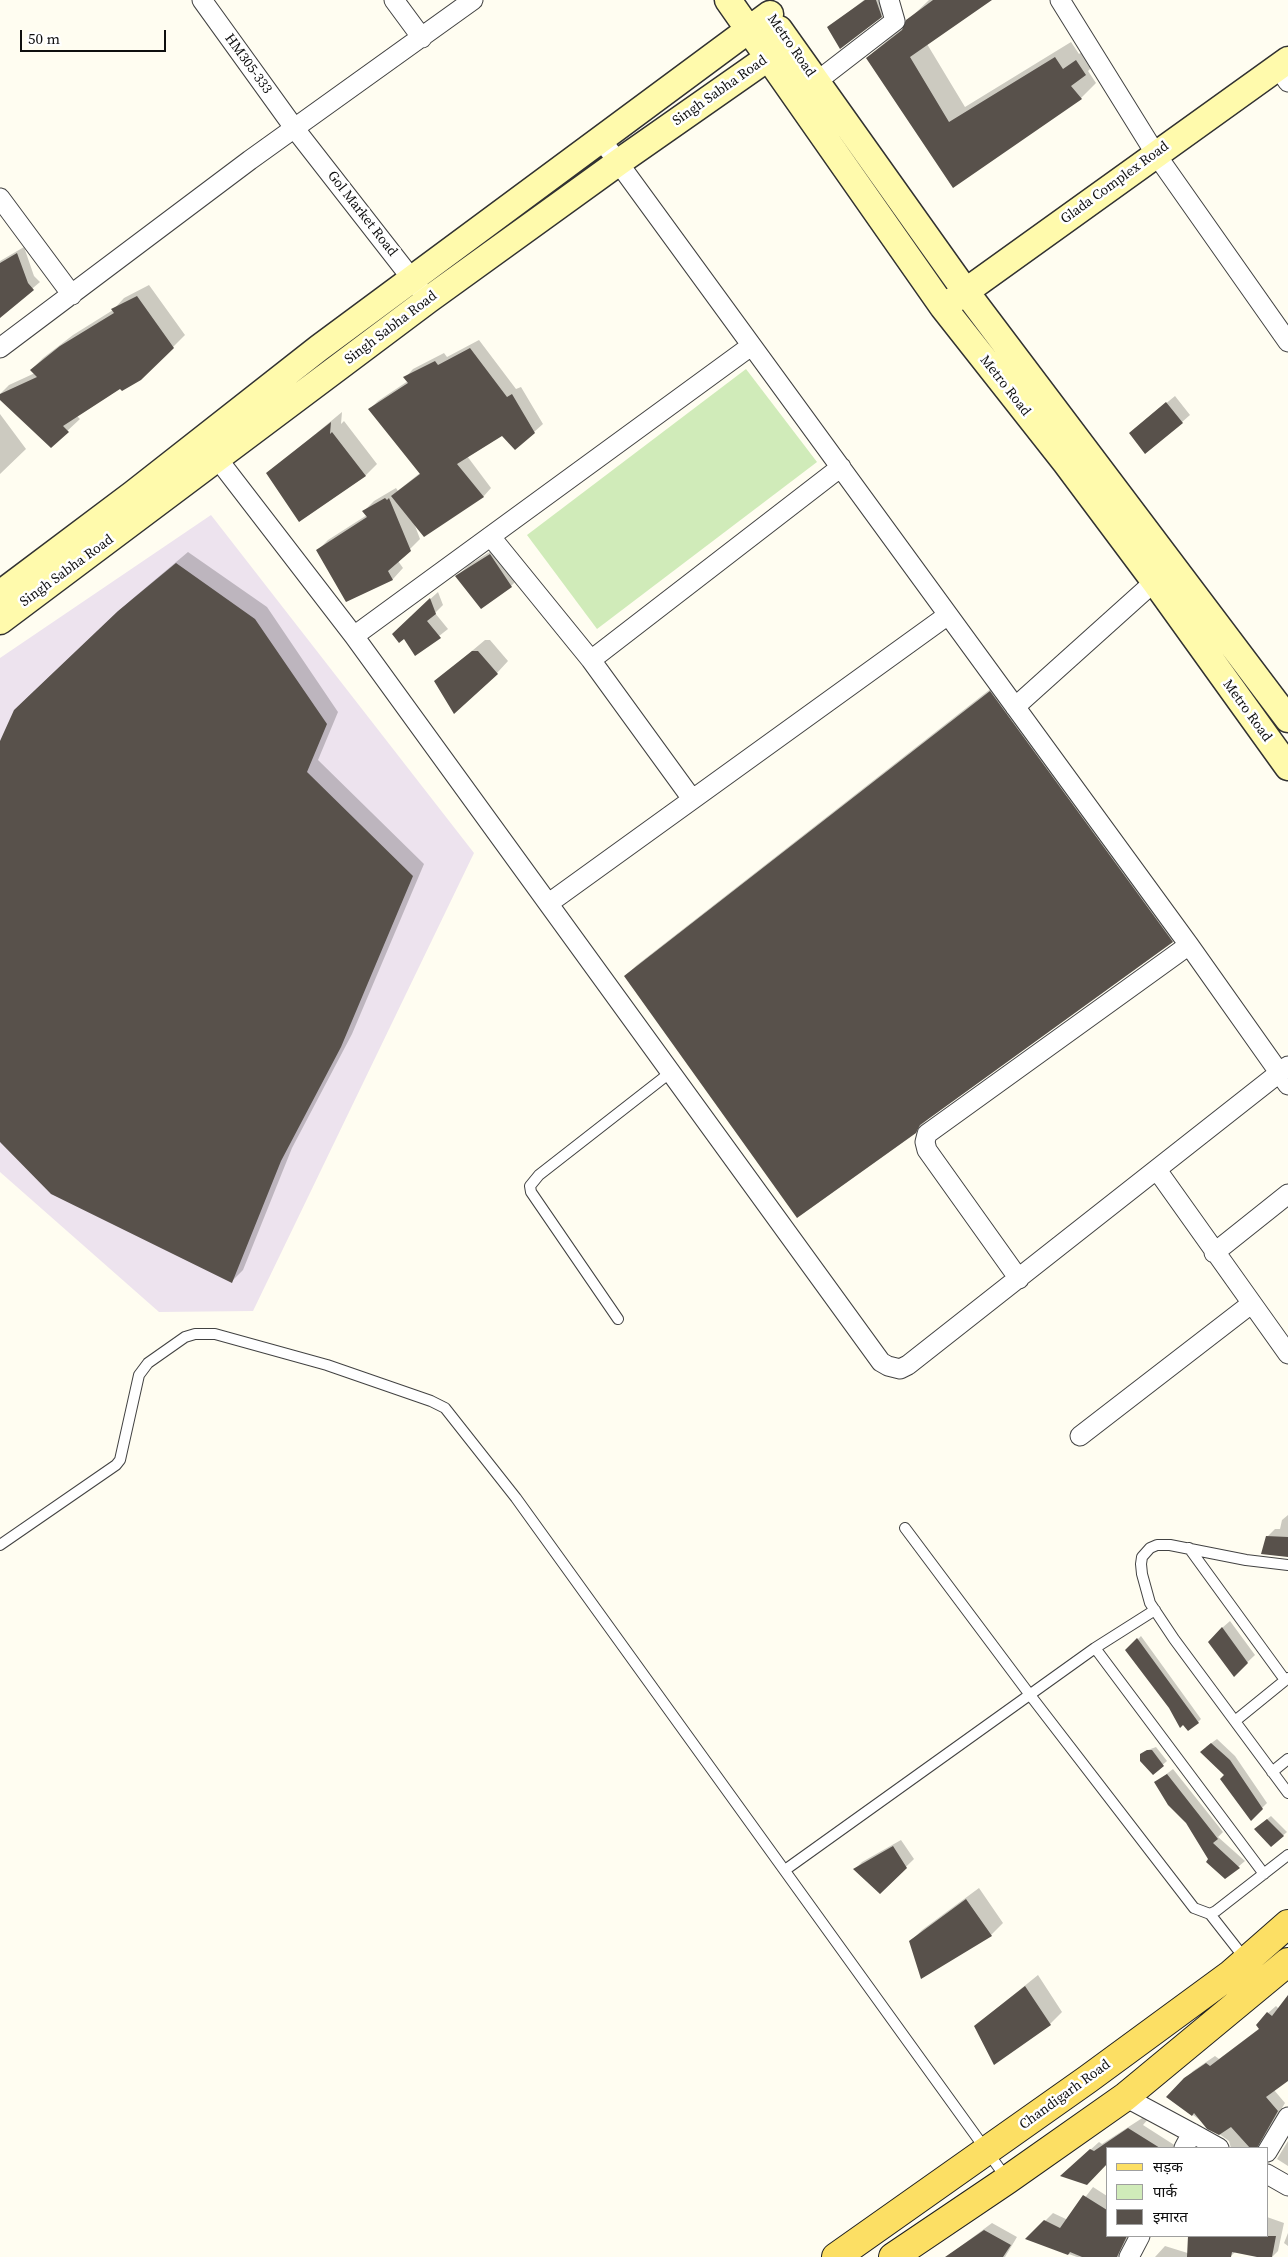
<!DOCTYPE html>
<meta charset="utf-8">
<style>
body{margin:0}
#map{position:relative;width:1288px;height:2257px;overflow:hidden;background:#fffdf1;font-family:"Source Serif 4","Noto Sans Devanagari",serif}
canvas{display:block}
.legend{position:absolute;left:1106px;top:2147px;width:162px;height:90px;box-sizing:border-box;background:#fff;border:1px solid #9f9f9f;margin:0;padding:6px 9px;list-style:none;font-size:15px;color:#0f0f0f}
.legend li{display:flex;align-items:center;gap:10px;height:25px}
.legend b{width:25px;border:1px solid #9f9f9f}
.scale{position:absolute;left:20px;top:30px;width:146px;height:22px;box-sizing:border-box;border:2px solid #0f0f0f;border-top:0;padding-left:6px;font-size:15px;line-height:18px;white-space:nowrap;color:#0f0f0f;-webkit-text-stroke:4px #fff;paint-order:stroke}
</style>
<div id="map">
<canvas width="1288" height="2257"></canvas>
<ul class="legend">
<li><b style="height:6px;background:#fcdf64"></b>सड़क</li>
<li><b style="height:14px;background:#d0ebb9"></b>पार्क</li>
<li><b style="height:14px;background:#58514b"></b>इमारत</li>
</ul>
<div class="scale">50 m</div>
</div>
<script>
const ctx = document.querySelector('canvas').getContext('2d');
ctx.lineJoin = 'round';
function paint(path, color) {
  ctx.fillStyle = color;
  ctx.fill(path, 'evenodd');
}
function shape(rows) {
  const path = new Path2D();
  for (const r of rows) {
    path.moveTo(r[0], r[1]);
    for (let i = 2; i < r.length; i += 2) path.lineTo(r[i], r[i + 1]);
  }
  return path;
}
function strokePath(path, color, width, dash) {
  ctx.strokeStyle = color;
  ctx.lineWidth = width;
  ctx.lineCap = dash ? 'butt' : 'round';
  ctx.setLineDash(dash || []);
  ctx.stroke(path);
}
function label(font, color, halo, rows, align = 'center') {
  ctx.font = font + ' "Source Serif 4",serif';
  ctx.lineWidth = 5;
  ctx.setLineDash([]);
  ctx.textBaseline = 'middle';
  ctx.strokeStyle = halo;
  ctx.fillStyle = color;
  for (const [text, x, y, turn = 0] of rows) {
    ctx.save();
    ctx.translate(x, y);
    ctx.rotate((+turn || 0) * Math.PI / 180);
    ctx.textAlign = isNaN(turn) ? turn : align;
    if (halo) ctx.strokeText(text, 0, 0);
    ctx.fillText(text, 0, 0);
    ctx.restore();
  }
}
const industrial = shape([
 [211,515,474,853,253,1311,159,1312,0,1172,0,658]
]);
const green = shape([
 [746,369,817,462,597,629,527,535]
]);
const shadow = shape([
 [864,0,887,0,889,8,881,16,828,28],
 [929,0,990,0,927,44,965,107,1071,42,1079,54,1092,45,1101,58,1088,71,1096,83,1081,98,953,186,867,58,905,25,907,21],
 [24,247,34,276,40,282,0,316,0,261],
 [149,285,185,335,141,379,120,387,77,416,80,419,51,446,0,399,0,394,9,385,35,373,31,370,43,358,73,335,113,310,124,298],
 [479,340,516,389,521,387,543,424,534,432,502,434,467,456,491,488,483,497,414,523,420,539,398,561,403,568,393,579,347,601,318,550,328,540,367,515,364,511,374,501,396,488,398,491,400,489,420,473,370,409,378,401,408,381,405,378,413,369,444,353,447,357],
 [1175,396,1190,415,1182,422,1130,433],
 [342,412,341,424,344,421,377,464,365,476,267,474],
 [0,414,26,449,0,474],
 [502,544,523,574,511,586,457,576,469,565],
 [188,552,267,607,338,712,318,760,424,864,352,1034,292,1148,243,1270,231,1282,0,1140,0,744,27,698,131,600],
 [438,592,443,605,435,613,448,629,416,654,401,626],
 [485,640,490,640,508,661,497,673,436,681],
 [1002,680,1184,930,1172,942,927,1120,915,1132,625,976,637,965],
 [1288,1515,1288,1555,1267,1537,1275,1529,1280,1529,1282,1520],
 [1230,1621,1255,1655,1234,1675,1222,1628],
 [1141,1636,1201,1719,1198,1722,1170,1707,1127,1650],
 [1217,1739,1235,1756,1267,1803,1251,1819,1226,1775,1206,1747],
 [1156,1747,1167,1761,1153,1773,1141,1754,1145,1751],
 [1173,1769,1223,1832,1218,1837,1245,1861,1225,1878,1210,1859,1187,1822,1155,1783],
 [1271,1816,1287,1832,1271,1846,1259,1826],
 [901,1840,914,1859,880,1892,855,1869,862,1862],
 [979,1888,1003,1923,991,1935,922,1977,910,1942,922,1930],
 [1038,1975,1062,2012,1050,2024,975,2026],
 [1288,1997,1288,2079,1274,2090,1285,2103,1264,2138,1264,2148,1231,2148,1229,2141,1168,2097,1193,2071,1215,2056,1219,2059,1260,2028,1268,2013,1276,2006,1279,2009],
 [1147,2115,1149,2118,1143,2125,1179,2148,1107,2148,1069,2169,1099,2142,1102,2144],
 [1288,2141,1288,2166,1277,2159],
 [1093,2187,1107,2196,1107,2236,1131,2236,1118,2257,1077,2257,1027,2239,1053,2213,1068,2220],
 [1267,2217,1284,2223,1278,2251,1272,2257,1236,2251,1230,2257,1222,2257,1189,2243,1189,2236,1267,2236],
 [992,2223,1017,2237,1005,2257,955,2257,949,2255],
 [1288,2233,1288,2246,1284,2243],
 [1165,2246,1194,2255,1193,2257,1155,2257]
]);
const building = shape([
 [865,0,876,0,882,17,840,49,827,27],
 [933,0,992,0,910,57,949,122,1055,57,1063,69,1076,60,1086,75,1071,86,1082,99,953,188,866,58,902,30,906,20],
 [17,253,28,283,34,290,0,318,0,263],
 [137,296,174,348,141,380,122,391,120,389,63,426,69,432,51,448,0,400,0,394,37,377,30,370,60,346,114,313,111,309],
 [470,348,507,397,512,394,535,433,515,450,502,436,457,464,484,497,424,537,391,496,420,474,368,409,408,383,403,377,435,361,438,365],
 [1166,402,1183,423,1145,454,1129,433],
 [331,422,330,434,332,432,366,476,299,522,266,473],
 [385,498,387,500,389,498,411,551,388,571,393,580,346,602,316,550,367,517,362,511],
 [490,554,512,587,481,609,455,576],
 [176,563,255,619,327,724,307,772,413,876,341,1047,281,1161,232,1283,51,1194,0,1142,0,741,14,710,118,611],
 [430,598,436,614,427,621,441,638,415,656,404,639,399,643,392,634],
 [472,651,478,651,498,674,454,714,434,681],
 [990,691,1173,942,920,1125,916,1133,797,1218,624,976],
 [1266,1536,1288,1537,1288,1557,1261,1554],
 [1222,1627,1248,1663,1234,1677,1208,1642],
 [1137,1638,1199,1723,1188,1731,1183,1725,1180,1728,1169,1708,1125,1650],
 [1211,1743,1230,1760,1263,1809,1251,1821,1220,1779,1224,1775,1200,1752],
 [1147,1750,1152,1750,1164,1766,1153,1775,1140,1761,1140,1754],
 [1167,1774,1218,1839,1213,1843,1240,1868,1225,1879,1206,1862,1208,1859,1186,1823,1168,1805,1154,1782],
 [1267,1819,1284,1836,1271,1847,1254,1829],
 [893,1846,907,1868,880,1894,853,1869],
 [966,1899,992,1936,921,1979,909,1941],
 [1025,1986,1051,2025,994,2065,974,2026],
 [1288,1995,1288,2081,1266,2097,1278,2111,1257,2148,1250,2148,1231,2127,1219,2135,1207,2129,1194,2113,1192,2116,1166,2097,1184,2078,1206,2063,1210,2066,1259,2029,1256,2025,1267,2012,1272,2016],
 [1128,2128,1160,2148,1107,2148,1107,2164,1087,2185,1060,2176,1090,2149,1094,2151],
 [1083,2195,1107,2210,1107,2236,1127,2236,1117,2257,1082,2257,1070,2252,1068,2255,1025,2239,1044,2220,1060,2228],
 [984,2230,1011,2245,1003,2257,945,2257],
 [1188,2236,1276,2236,1272,2257,1257,2257,1232,2252,1231,2257,1187,2257]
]);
const lane = shape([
 [618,1319,531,1192,530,1186,539,1175,671,1072],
 [905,1528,1030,1695,1194,1908,1210,1914,1216,1911,1288,1855],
 [0,1545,116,1465,120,1460,139,1375,148,1363,185,1337,195,1334,215,1334,327,1365,431,1401,445,1408,516,1498,1007,2179],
 [1189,1548,1285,1680],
 [1288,1565,1246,1560,1170,1545,1157,1545,1150,1548,1142,1557,1141,1564,1142,1574,1150,1603,1174,1639,1288,1793],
 [1095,1648,1264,1874],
 [1235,1721,1288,1678],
 [1272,1772,1288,1759],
 [785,1870,1095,1648,1155,1610],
 [1210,1914,1246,1960]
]);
const street = shape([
 [202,0,295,129,419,288],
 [394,0,422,38],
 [1060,0,1155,153,1288,342],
 [1278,67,1288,82],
 [816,82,895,21,889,0],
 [601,139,1189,945,1288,1085],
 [0,198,72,295],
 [0,348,250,160,473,0],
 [210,449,354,636,881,1362,888,1366,900,1369,908,1365,1288,1066],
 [491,537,591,660,692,799],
 [354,636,751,346],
 [591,660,841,467],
 [1015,707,1163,574],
 [549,903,948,615],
 [1157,1170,1288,1354],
 [1214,1253,1288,1194],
 [1019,1279,927,1150,925,1142,927,1134,1189,945],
 [1080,1436,1251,1304],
 [1125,2097,1192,2133],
 [1184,2148,1192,2133,1219,2148],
 [1267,2152,1288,2117],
 [1267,2174,1288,2186],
 [1129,2257,1140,2236]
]);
const secondary = shape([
 [728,0,943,307,1066,463,1155,582,1288,767],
 [779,29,966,292,1288,719],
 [951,302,1288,60],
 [0,594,133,494,319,348,770,14],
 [0,621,428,300,619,162,789,43]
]);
const primary = shape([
 [836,2257,1088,2079,1231,1974,1288,1924],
 [893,2257,1007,2180,1125,2097,1288,1962]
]);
const streetNames = [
 ["Metro Road",791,46,55],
 ["HM305-333",248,64,54],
 ["Singh Sabha Road",720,91,-35],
 ["Glada Complex Road",1115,183,-36],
 ["Gol Market Road",362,214,52],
 ["Singh Sabha Road",391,328,-37],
 ["Metro Road",1005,386,52],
 ["Singh Sabha Road",67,571,-36],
 ["Metro Road",1247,711,54],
 ["Chandigarh Road",1065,2095,-36]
];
paint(industrial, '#ede3ee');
paint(green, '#d0ebb9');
paint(shadow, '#0003');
paint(building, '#58514b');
strokePath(lane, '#424242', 12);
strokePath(street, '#424242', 21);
strokePath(secondary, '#313131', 29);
strokePath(primary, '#202020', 30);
strokePath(lane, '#fff', 10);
strokePath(street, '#fff', 19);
strokePath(secondary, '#fffaac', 26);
strokePath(primary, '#fcdf64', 28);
label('14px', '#0f0f0f', '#fff', streetNames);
</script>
